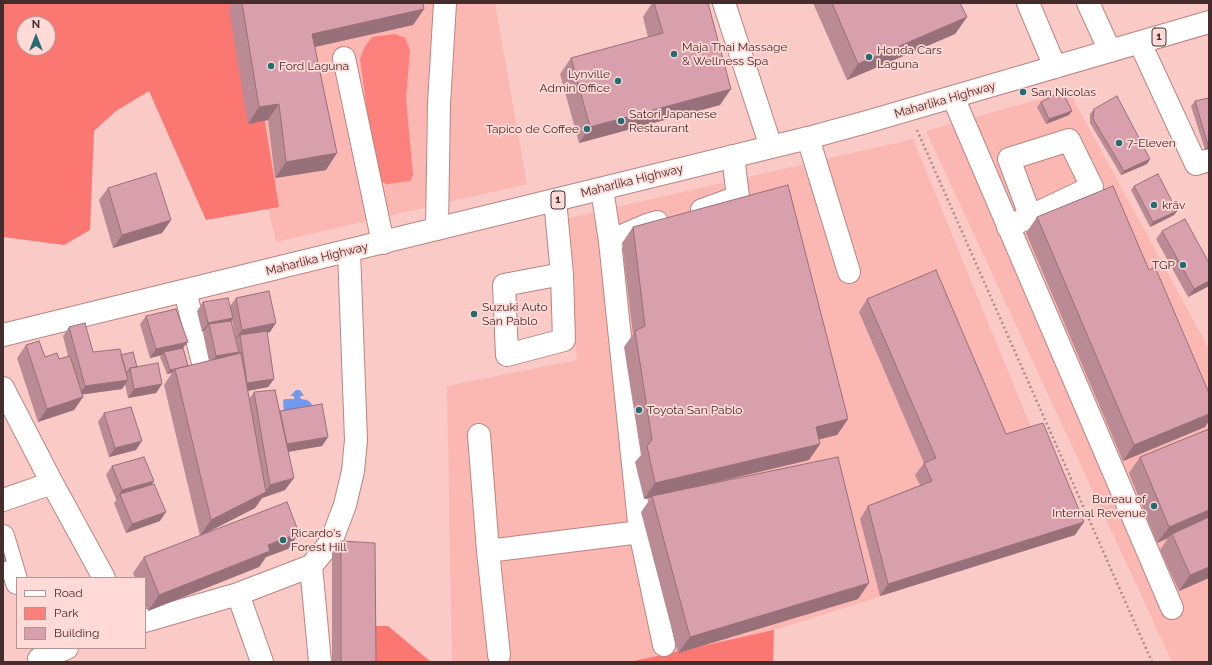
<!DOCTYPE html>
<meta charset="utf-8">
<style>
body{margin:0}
#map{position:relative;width:1212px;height:665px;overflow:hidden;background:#f9cac6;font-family:Raleway,sans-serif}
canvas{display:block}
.frame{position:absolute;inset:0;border:4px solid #442d2c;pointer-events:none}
.legend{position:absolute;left:16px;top:577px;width:130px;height:72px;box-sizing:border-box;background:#ffdad7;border:1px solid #b49593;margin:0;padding:5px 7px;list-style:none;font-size:12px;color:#442d2c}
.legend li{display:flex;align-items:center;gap:8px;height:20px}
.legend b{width:20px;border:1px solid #b49593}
.north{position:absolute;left:16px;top:16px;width:40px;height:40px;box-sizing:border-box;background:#ffdad7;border:1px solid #b49593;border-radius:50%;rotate:0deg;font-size:11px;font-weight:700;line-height:16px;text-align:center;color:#442d2c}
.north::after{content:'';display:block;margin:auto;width:14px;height:18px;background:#226d74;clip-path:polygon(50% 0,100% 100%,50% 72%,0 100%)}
</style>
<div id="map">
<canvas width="1212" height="665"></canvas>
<div class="frame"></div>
<ul class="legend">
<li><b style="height:5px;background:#fff"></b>Road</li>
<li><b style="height:11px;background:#fc807b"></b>Park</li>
<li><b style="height:11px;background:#d8a0ad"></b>Building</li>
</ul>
<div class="north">N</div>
</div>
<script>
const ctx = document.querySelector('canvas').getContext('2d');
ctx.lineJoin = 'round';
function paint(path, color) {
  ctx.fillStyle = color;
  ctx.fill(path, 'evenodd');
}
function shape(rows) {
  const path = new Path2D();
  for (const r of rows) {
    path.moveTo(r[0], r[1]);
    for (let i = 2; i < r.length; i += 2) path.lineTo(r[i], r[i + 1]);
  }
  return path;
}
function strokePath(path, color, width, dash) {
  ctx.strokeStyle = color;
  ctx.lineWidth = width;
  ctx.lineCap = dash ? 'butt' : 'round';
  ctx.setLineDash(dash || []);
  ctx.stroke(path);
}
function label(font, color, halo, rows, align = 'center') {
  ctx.font = font + ' Raleway,sans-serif';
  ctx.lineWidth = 3.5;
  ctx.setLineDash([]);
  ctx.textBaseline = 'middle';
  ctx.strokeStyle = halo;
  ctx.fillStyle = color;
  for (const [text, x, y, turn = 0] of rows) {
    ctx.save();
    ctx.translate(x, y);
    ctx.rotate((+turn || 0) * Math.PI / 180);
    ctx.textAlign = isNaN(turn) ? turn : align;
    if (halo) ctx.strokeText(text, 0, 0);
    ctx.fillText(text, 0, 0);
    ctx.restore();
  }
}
const built = shape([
 [254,3,495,3,527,184,276,242,248,124],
 [1069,91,1209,349,1209,662,1172,662,926,131],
 [913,139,1075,535,673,662,452,662,447,386,577,360,561,220]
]);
const green = shape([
 [395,34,405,38,410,50,406,99,413,175,410,181,386,184,380,181,375,170,360,59,364,48,372,37]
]);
const forest = shape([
 [3,3,245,3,279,207,206,220,149,91,116,111,94,131,90,230,64,245,3,237],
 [24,24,48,24,48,48,24,48],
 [372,626,388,626,431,662,373,662],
 [774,630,773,662,630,662]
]);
const water = shape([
 [296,390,300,390,304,396,300,396,301,399,307,400,311,403,312,406,284,413,283,401,285,399,294,399,294,396,290,396]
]);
const path = shape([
 [917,130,1152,662]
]);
const minor = shape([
 [724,3,771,147],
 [1028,3,1055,67],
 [1088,3,1110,51],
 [1140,43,1196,164,1209,160],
 [344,58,383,243],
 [953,97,1172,608],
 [808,138,849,272],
 [602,189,610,241,640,532,664,645],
 [555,200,562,274,564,340,507,355,504,285,562,274],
 [702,210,738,197,733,156],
 [1008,227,1092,187,1069,140,1009,159,1030,215],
 [437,229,439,104,445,3],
 [610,241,647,225,657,222],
 [185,291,202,359],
 [3,388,52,483,104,578],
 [479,435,488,551,499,655],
 [3,500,52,483],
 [3,536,17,583],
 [488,551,640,532],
 [238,594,262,662],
 [145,621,238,594,311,566],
 [39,659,67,648],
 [320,662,311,566,331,542,345,505,353,471,356,440,349,251]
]);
const major = shape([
 [3,335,808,138,870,121,1209,22]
]);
const wall = shape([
 [233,3,423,3,424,9,413,25,315,47,326,170,275,178,268,120,248,124,229,9],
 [652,3,708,3,720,105,579,143,560,74,571,58,648,37,643,17],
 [813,3,960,3,967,17,955,34,847,80],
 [1209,98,1209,149,1205,150,1191,106,1195,101],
 [1041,102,1069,115,1046,124,1037,107],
 [1094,109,1150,159,1147,164,1121,175,1090,123,1090,114],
 [1134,186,1177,211,1174,215,1150,227,1131,190],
 [108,188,171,220,162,233,113,248,99,200],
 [1037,217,1205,427,1123,461,1026,233],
 [633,227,848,419,837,435,819,439,820,444,809,460,693,488,858,599,678,653,641,512,651,498,644,499,635,462,641,455,624,347,633,334,622,243],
 [1162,231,1209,286,1188,297,1156,239],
 [236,298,270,332,267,333,274,379,268,387,248,391,249,399,254,392,280,411,328,437,322,446,288,452,285,490,262,498,255,508,204,534,299,533,288,549,266,557,259,567,148,611,145,604,145,578,135,578,133,573,144,557,200,536,164,385,172,373,167,374,160,357,162,355,150,358,140,324,146,316,183,349,188,366,209,361,203,333,204,331,202,332,197,311,203,302,230,306],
 [232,320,236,339,237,339,236,340,231,321],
 [867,299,1075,535,880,596,860,519,868,506,920,485,915,475,924,463,859,312],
 [69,327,93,352,121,355,137,367,162,384,156,393,128,398,125,384,122,389,82,394,83,397,74,410,38,422,17,358,26,345,45,357,59,359,68,356,63,336],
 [104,413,136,450,109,457,98,422],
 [1209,429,1209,578,1179,591,1160,550,1168,538,1157,543,1129,473,1140,457],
 [112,466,152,485,160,521,126,533,114,503,117,499,116,499,106,475],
 [341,541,376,662,332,662,332,553]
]);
const shadedWall = shape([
 [424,9,413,25,301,50,312,34],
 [967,17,955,34,847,80,858,64],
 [731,89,720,105,579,143,590,127],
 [279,104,268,120,248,124,259,107],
 [1072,111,1069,115,1046,124,1049,119],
 [1208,145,1209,145,1209,149,1205,150],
 [337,153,326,170,275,178,286,162],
 [1150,159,1147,164,1121,175,1124,171],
 [1177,211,1174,215,1150,227,1153,222],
 [171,220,162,233,113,248,122,235],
 [1209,281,1209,286,1188,297,1194,289],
 [233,318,227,327,209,324,204,331,202,332,208,323],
 [276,323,270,332,240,338,240,335,236,339,242,330],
 [188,342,181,350,164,352,162,355,150,358,156,349],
 [239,352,232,361,210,365,216,356],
 [175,369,172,373,167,374,170,370],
 [274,379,268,387,241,392,247,383],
 [128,380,122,389,79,395,85,386],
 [162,384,156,393,128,398,134,389],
 [83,397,74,410,38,422,47,409],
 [1209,414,1209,421,1205,427,1123,461,1134,445],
 [848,419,837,435,805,443,816,427],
 [328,437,322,446,280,453,286,445],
 [142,441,136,450,109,457,115,448],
 [820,444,809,460,652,497,652,496,651,498,644,499,655,483],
 [294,478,285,490,262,498,255,508,200,536,211,520,265,492,270,485],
 [154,481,148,490,120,494,117,499,116,499,122,490],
 [1209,510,1209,522,1172,534,1168,538,1157,543,1169,527],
 [166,512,160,521,126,533,132,524],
 [1084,522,1075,535,880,596,888,584],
 [299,533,288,549,266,557,259,567,148,611,159,595,268,545],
 [1209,567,1209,578,1179,591,1190,575],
 [869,583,858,599,678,653,690,637]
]);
const building = shape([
 [242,3,423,3,424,9,312,34,337,153,286,162,279,104,259,107,242,3],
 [654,3,708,3,731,89,590,127,571,58,663,33,654,3],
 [832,3,960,3,967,17,858,64,832,3],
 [1062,91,1072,111,1049,119,1041,102,1062,91],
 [1117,96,1150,159,1124,171,1093,119,1094,109,1117,96],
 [1209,98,1209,145,1208,145,1195,101,1209,98],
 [156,173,171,220,122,235,108,188,156,173],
 [1158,174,1177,211,1153,222,1134,186,1158,174],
 [788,185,848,419,816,427,820,444,655,483,647,446,652,440,635,331,645,326,633,227,788,185],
 [1113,186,1149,270,1155,267,1209,393,1209,414,1134,445,1037,217,1113,186],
 [1185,219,1209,263,1209,281,1194,289,1162,231,1185,219],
 [936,270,1006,434,1043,423,1084,522,888,584,868,506,932,481,924,463,936,458,867,299,936,270],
 [269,291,276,323,242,330,236,298,269,291],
 [228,298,233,318,208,323,203,302,228,298],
 [176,309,188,342,156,349,146,316,176,309],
 [231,321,239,352,216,356,209,324,231,321],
 [85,323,93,352,120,349,128,380,85,386,69,327,85,323],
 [267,331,274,379,247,383,240,335,267,331],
 [39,341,45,357,57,353,59,359,70,356,83,397,47,409,26,345,39,341],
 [183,348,188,366,170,370,164,352,183,348],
 [133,352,137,367,130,368,128,372,126,372,121,355,133,352],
 [241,353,266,492,211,520,175,369,241,353],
 [158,363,162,384,134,389,130,368,158,363],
 [275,390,294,478,270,485,254,392,275,390],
 [322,404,328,437,287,444,280,411,322,404],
 [131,407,142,441,115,448,104,413,131,407],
 [1209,429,1209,510,1169,527,1140,457,1209,429],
 [144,457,154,481,122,490,112,466,144,457],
 [838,457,869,583,690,637,652,496,838,457],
 [154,484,166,512,132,524,120,494,154,484],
 [287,502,299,533,268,545,270,551,159,595,144,557,287,502],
 [1209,517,1209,567,1190,575,1172,534,1209,517],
 [341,541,375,543,376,662,341,662,341,541],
 [3,550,6,561,3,562,3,550]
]);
const markers = [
 [674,54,4,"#226d74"],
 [869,57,4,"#226d74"],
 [271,66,4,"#226d74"],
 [618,81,4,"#226d74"],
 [1023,92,4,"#226d74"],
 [621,121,4,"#226d74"],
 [587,129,4,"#226d74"],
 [1119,143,4,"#226d74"],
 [1154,205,4,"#226d74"],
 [1183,265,4,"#226d74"],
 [474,314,4,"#226d74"],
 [639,410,4,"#226d74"],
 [1154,506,4,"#226d74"],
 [283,540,4,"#226d74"]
];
const shields = [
 [1159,37,14],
 [558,200,14]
];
const shieldNames = [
 ["1",1159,37],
 ["1",558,200]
];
const poiNames = [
 ["Maja Thai Massage",682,47],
 ["& Wellness Spa",682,61],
 ["Honda Cars",877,50],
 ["Laguna",877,64],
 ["Ford Laguna",279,66],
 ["Lynville",610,74,"right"],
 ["Admin Office",610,88,"right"],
 ["San Nicolas",1031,92],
 ["Satori Japanese",629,114],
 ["Restaurant",629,128],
 ["Tapico de Coffee",579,129,"right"],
 ["7-Eleven",1127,143],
 ["krāv",1162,205],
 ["TGP",1175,265,"right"],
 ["Suzuki Auto",482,307],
 ["San Pablo",482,321],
 ["Toyota San Pablo",647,410],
 ["Bureau of",1146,499,"right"],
 ["Internal Revenue",1146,513,"right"],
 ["Ricardo's",291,533],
 ["Forest Hill",291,547]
];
const streetNames = [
 ["Maharlika Highway",945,100,-16],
 ["Maharlika Highway",632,181,-14],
 ["Maharlika Highway",317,259,-14]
];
paint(built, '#fbb8b3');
paint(green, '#fc807b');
paint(forest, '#fa7772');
paint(water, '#729aec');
strokePath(minor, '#bb8480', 24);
strokePath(major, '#bb8480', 24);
strokePath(path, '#b08a88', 2.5, [2, 3]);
strokePath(minor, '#fff', 22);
strokePath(major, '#fff', 22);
paint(wall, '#ba8a95');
paint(shadedWall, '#977079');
paint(building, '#d8a0ad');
strokePath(building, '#977079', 1);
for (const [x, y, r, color] of markers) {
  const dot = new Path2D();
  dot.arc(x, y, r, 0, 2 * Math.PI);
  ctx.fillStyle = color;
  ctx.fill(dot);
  strokePath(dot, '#ffdad7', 1.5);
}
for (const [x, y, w] of shields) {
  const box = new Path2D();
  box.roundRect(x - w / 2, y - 9, w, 18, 3);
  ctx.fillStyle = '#ffdad7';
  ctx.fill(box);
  strokePath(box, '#442d2c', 1);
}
label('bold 11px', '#442d2c', null, shieldNames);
label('12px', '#442d2c', '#ffdad7', poiNames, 'left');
label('12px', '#442d2c', '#ffdad7', streetNames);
</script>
